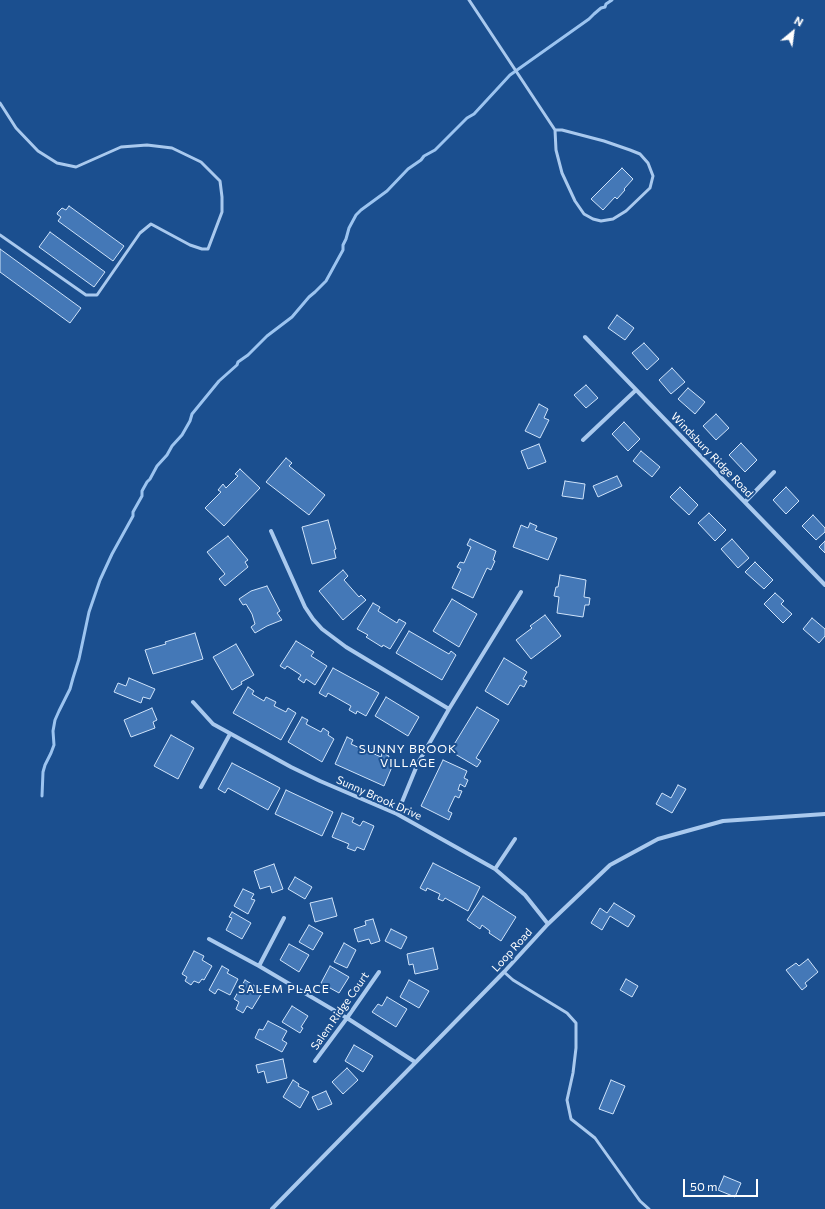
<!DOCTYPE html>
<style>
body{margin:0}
#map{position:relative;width:825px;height:1209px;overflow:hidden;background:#1b4f8f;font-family:Commissioner,sans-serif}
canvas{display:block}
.north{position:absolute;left:773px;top:12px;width:40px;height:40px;-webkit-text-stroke:3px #1b4f8f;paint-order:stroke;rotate:29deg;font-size:11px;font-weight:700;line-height:16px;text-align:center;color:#fff}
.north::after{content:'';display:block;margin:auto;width:14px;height:18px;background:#fff;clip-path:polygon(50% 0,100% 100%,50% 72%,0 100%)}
.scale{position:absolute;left:683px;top:1179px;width:75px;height:18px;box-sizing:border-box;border:2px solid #fff;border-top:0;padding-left:5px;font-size:12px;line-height:14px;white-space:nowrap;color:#fff;-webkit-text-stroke:3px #1b4f8f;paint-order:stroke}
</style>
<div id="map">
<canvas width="825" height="1209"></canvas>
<div class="north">N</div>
<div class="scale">50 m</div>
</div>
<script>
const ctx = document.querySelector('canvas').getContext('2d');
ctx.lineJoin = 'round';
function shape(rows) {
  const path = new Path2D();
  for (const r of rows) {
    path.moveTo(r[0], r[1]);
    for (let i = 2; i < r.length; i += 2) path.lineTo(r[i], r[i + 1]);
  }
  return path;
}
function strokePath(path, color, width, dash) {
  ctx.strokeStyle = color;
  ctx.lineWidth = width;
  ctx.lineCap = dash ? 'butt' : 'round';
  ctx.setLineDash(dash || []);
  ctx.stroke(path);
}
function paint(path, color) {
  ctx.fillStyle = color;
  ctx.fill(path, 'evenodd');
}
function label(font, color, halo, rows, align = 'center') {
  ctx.font = font + ' Commissioner,sans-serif';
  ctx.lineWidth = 4;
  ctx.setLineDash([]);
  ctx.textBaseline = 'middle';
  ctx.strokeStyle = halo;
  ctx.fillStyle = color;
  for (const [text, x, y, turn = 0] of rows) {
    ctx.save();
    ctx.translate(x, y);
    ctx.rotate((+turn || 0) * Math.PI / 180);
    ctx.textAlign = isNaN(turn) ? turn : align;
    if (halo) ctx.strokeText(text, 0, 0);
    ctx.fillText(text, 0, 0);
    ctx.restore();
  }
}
const stream = shape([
 [42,796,43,772,45,765,51,753,54,745,53,731,55,720,59,711,70,689,73,678,79,659,89,612,100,580,112,554,133,516,133,512,142,496,142,491,147,482,150,479,157,466,167,455,172,446,182,435,190,421,192,414,219,381,237,365,238,362,248,355,267,336,292,317,309,297,315,292,326,281,343,250,343,245,346,239,349,228,356,215,361,210,387,191,408,169,421,160,424,156,435,150,467,118,474,114,510,75,589,19,594,14,601,8,605,7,606,4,612,0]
]);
const building = shape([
 [622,168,633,179,624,189,625,190,617,199,615,197,603,210,591,199,622,168],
 [69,206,124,246,113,261,58,221,61,217,57,214,58,212,62,208,66,210,69,206],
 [50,232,105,272,94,287,39,247,50,232],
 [0,249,81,308,70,323,0,272,0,249],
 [617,315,634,328,625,340,608,328,617,315],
 [644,343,659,359,647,370,632,353,644,343],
 [672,368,685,382,671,394,659,380,672,368],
 [586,385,598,398,586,408,574,395,586,385],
 [688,388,705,402,695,414,678,399,688,388],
 [539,404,548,409,544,418,549,420,540,438,525,431,539,404],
 [716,414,729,428,716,440,703,426,716,414],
 [624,422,640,439,628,451,612,434,624,422],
 [741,443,757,460,745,472,729,455,741,443],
 [539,444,546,462,528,469,521,451,539,444],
 [641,451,660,467,652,477,633,461,641,451],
 [286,458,292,463,289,466,325,495,309,515,266,482,286,458],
 [240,469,260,488,224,526,205,508,221,492,218,490,223,484,226,488,238,476,235,474,240,469],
 [617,476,622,486,598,497,593,486,617,476],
 [565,481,585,484,583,499,562,496,565,481],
 [680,487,698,505,689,515,670,497,680,487],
 [786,487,799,501,786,514,773,500,786,487],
 [709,513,726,530,715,541,698,523,709,513],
 [813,515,825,528,825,532,816,540,802,526,813,515],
 [328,520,336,549,334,550,336,558,312,564,302,527,328,520],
 [530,523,537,526,535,530,557,538,548,560,513,547,521,525,528,528,530,523],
 [228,536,248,560,245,562,248,567,225,586,219,579,225,574,207,552,228,536],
 [470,539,496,551,493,560,495,561,491,570,487,568,473,598,452,588,461,569,457,567,460,562,464,563,471,547,467,545,470,539],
 [732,539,749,558,738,568,721,549,732,539],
 [825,541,825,553,819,547,825,541],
 [755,562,773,580,764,589,745,572,755,562],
 [343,570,348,576,344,580,359,597,361,595,366,600,343,620,319,591,343,570],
 [560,575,586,580,584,597,590,598,589,605,585,605,583,617,557,613,559,597,554,596,556,587,558,587,560,575],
 [267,586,280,611,277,613,282,620,267,626,255,633,251,627,255,624,252,614,246,604,243,605,239,599,251,591,267,586],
 [775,593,784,601,781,604,792,614,783,623,764,604,775,593],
 [452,599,477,614,459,647,433,631,452,599],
 [373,603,380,607,378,611,397,623,399,619,406,623,390,649,383,645,382,647,366,637,368,635,357,629,373,603],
 [545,615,561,636,531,659,516,640,532,628,530,626,545,615],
 [812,618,825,629,825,636,819,643,803,629,812,618],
 [409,631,449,654,451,651,456,655,442,680,396,653,409,631],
 [195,633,203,659,153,674,145,650,166,644,165,642,195,633],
 [296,641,314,652,311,656,327,666,315,685,306,679,304,683,298,679,301,675,287,666,285,669,280,666,296,641],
 [236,644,254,675,241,682,242,684,232,690,213,657,236,644],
 [504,658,527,672,523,679,527,681,524,687,520,685,508,705,485,691,504,658],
 [333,668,379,693,366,716,357,711,356,714,349,710,351,706,328,693,326,697,319,693,333,668],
 [129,678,155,689,150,699,143,697,141,703,114,692,118,683,126,686,129,678],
 [248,687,254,691,252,694,264,701,266,697,276,702,274,706,286,712,288,708,296,713,281,740,233,713,248,687],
 [386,697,419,717,408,736,375,716,386,697],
 [477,707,499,720,476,758,481,761,477,767,450,751,477,707],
 [152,708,157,720,153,722,155,728,131,737,124,720,152,708],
 [302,717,308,720,306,724,321,732,323,728,329,732,328,735,334,739,322,762,288,742,302,717],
 [171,735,194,748,178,779,154,766,171,735],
 [347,737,353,740,351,744,364,750,366,745,371,748,370,752,381,757,382,753,389,756,388,759,394,762,384,786,335,764,347,737],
 [443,760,467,771,464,778,468,780,465,787,460,784,458,790,462,791,459,798,455,796,448,811,452,813,449,820,421,806,443,760],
 [232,763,280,788,268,810,228,788,225,793,218,789,232,763],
 [678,785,686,789,672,813,656,804,662,793,671,798,678,785],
 [286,790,333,812,322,836,275,814,286,790],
 [342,813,354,818,352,822,360,826,363,821,374,826,364,850,357,847,355,851,347,848,349,844,332,837,342,813],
 [433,863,480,887,468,911,445,898,443,901,438,899,440,894,427,888,426,891,420,888,433,863],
 [274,864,283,889,272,893,270,886,260,889,254,871,274,864],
 [295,877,312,887,305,899,288,889,295,877],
 [243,889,254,894,251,899,255,900,248,914,234,906,243,889],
 [483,896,516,917,501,941,489,933,490,931,482,925,480,929,467,920,483,896],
 [332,898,337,916,315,922,310,903,332,898],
 [614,903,635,916,628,927,610,916,602,930,591,923,600,908,607,913,614,903],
 [232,912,251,923,242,939,226,930,232,918,229,917,232,912],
 [373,919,380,941,371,944,369,939,358,942,354,929,366,925,365,921,373,919],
 [309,925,323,933,313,950,299,942,309,925],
 [391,929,407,937,401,949,385,941,391,929],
 [344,943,356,950,347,968,334,962,344,943],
 [289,944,309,955,299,972,280,960,289,944],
 [433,948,438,969,415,974,413,964,409,965,407,954,433,948],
 [194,951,204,956,202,960,212,966,204,980,202,979,199,983,194,981,191,985,185,981,187,977,182,974,194,951],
 [808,959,818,972,805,983,807,986,802,990,786,970,796,963,799,966,808,959],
 [222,966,229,970,227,973,238,979,230,995,218,989,215,994,209,990,222,966],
 [330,966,349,977,339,993,321,983,330,966],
 [626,979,638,986,632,997,620,990,626,979],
 [245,980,263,991,252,1009,247,1006,243,1013,236,1009,239,1002,234,999,245,980],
 [409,980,429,991,419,1008,400,997,409,980],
 [387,997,407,1009,396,1027,372,1012,378,1004,382,1006,387,997],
 [292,1006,308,1016,301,1027,303,1028,300,1033,282,1022,292,1006],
 [268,1021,287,1031,282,1040,287,1043,282,1052,255,1038,259,1029,263,1030,268,1021],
 [354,1045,373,1056,363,1072,345,1061,354,1045],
 [283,1059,287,1078,267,1083,264,1071,258,1073,256,1065,283,1059],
 [347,1068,358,1080,343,1094,332,1082,347,1068],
 [293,1080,299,1084,298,1086,309,1092,300,1108,283,1097,293,1080],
 [611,1080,625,1086,613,1114,599,1109,611,1080],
 [326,1091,332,1104,318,1110,312,1097,326,1091],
 [724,1176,741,1183,735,1197,718,1190,724,1176]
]);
const service = shape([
 [469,0,555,130,556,150,562,173,575,201,584,214,593,219,601,221,613,219,626,211,650,188,653,176,648,163,640,154,630,150,604,141,562,130,555,130],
 [0,103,16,128,38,151,57,163,76,167,121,147,147,145,172,148,201,162,220,181,222,197,222,212,208,249,202,249,190,245,151,224,140,233,97,295,86,295,0,235],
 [504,972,513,980,567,1013,576,1023,576,1048,573,1073,567,1100,571,1119,595,1138,640,1201,649,1209]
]);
const minor = shape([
 [585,337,825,585],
 [583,440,636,390],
 [745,502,774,472],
 [271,531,305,607,313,619,322,629,346,647,449,709],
 [193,702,213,724,291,767,320,781,397,814,495,869,525,895,548,924],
 [201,787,230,734],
 [397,814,418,763,449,709,521,592],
 [495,869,515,839],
 [209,939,259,966,347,1018,415,1062],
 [259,966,284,918],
 [315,1061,347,1018,379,972],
 [272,1209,504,972,548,924,610,865,658,839,723,821,825,814]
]);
const streetNames = [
 ["Windsbury Ridge Road",712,455,46],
 ["Sunny Brook Drive",379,798,24],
 ["Loop Road",512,950,-48],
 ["Salem Ridge Court",340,1011,-55]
];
const neighbourhoodNames = [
 ["SUNNY BROOK",408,749],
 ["VILLAGE",408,763],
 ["SALEM PLACE",284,989]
];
strokePath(stream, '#9cc4f0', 3);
paint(building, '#4478b7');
strokePath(building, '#cfe3fa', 1);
strokePath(service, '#a9c9ee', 3);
strokePath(minor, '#a9c9ee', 4);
label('11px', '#fff', '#1b4f8f', streetNames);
ctx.letterSpacing = '1px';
label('12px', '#fff', '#1b4f8f', neighbourhoodNames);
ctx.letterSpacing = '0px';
</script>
